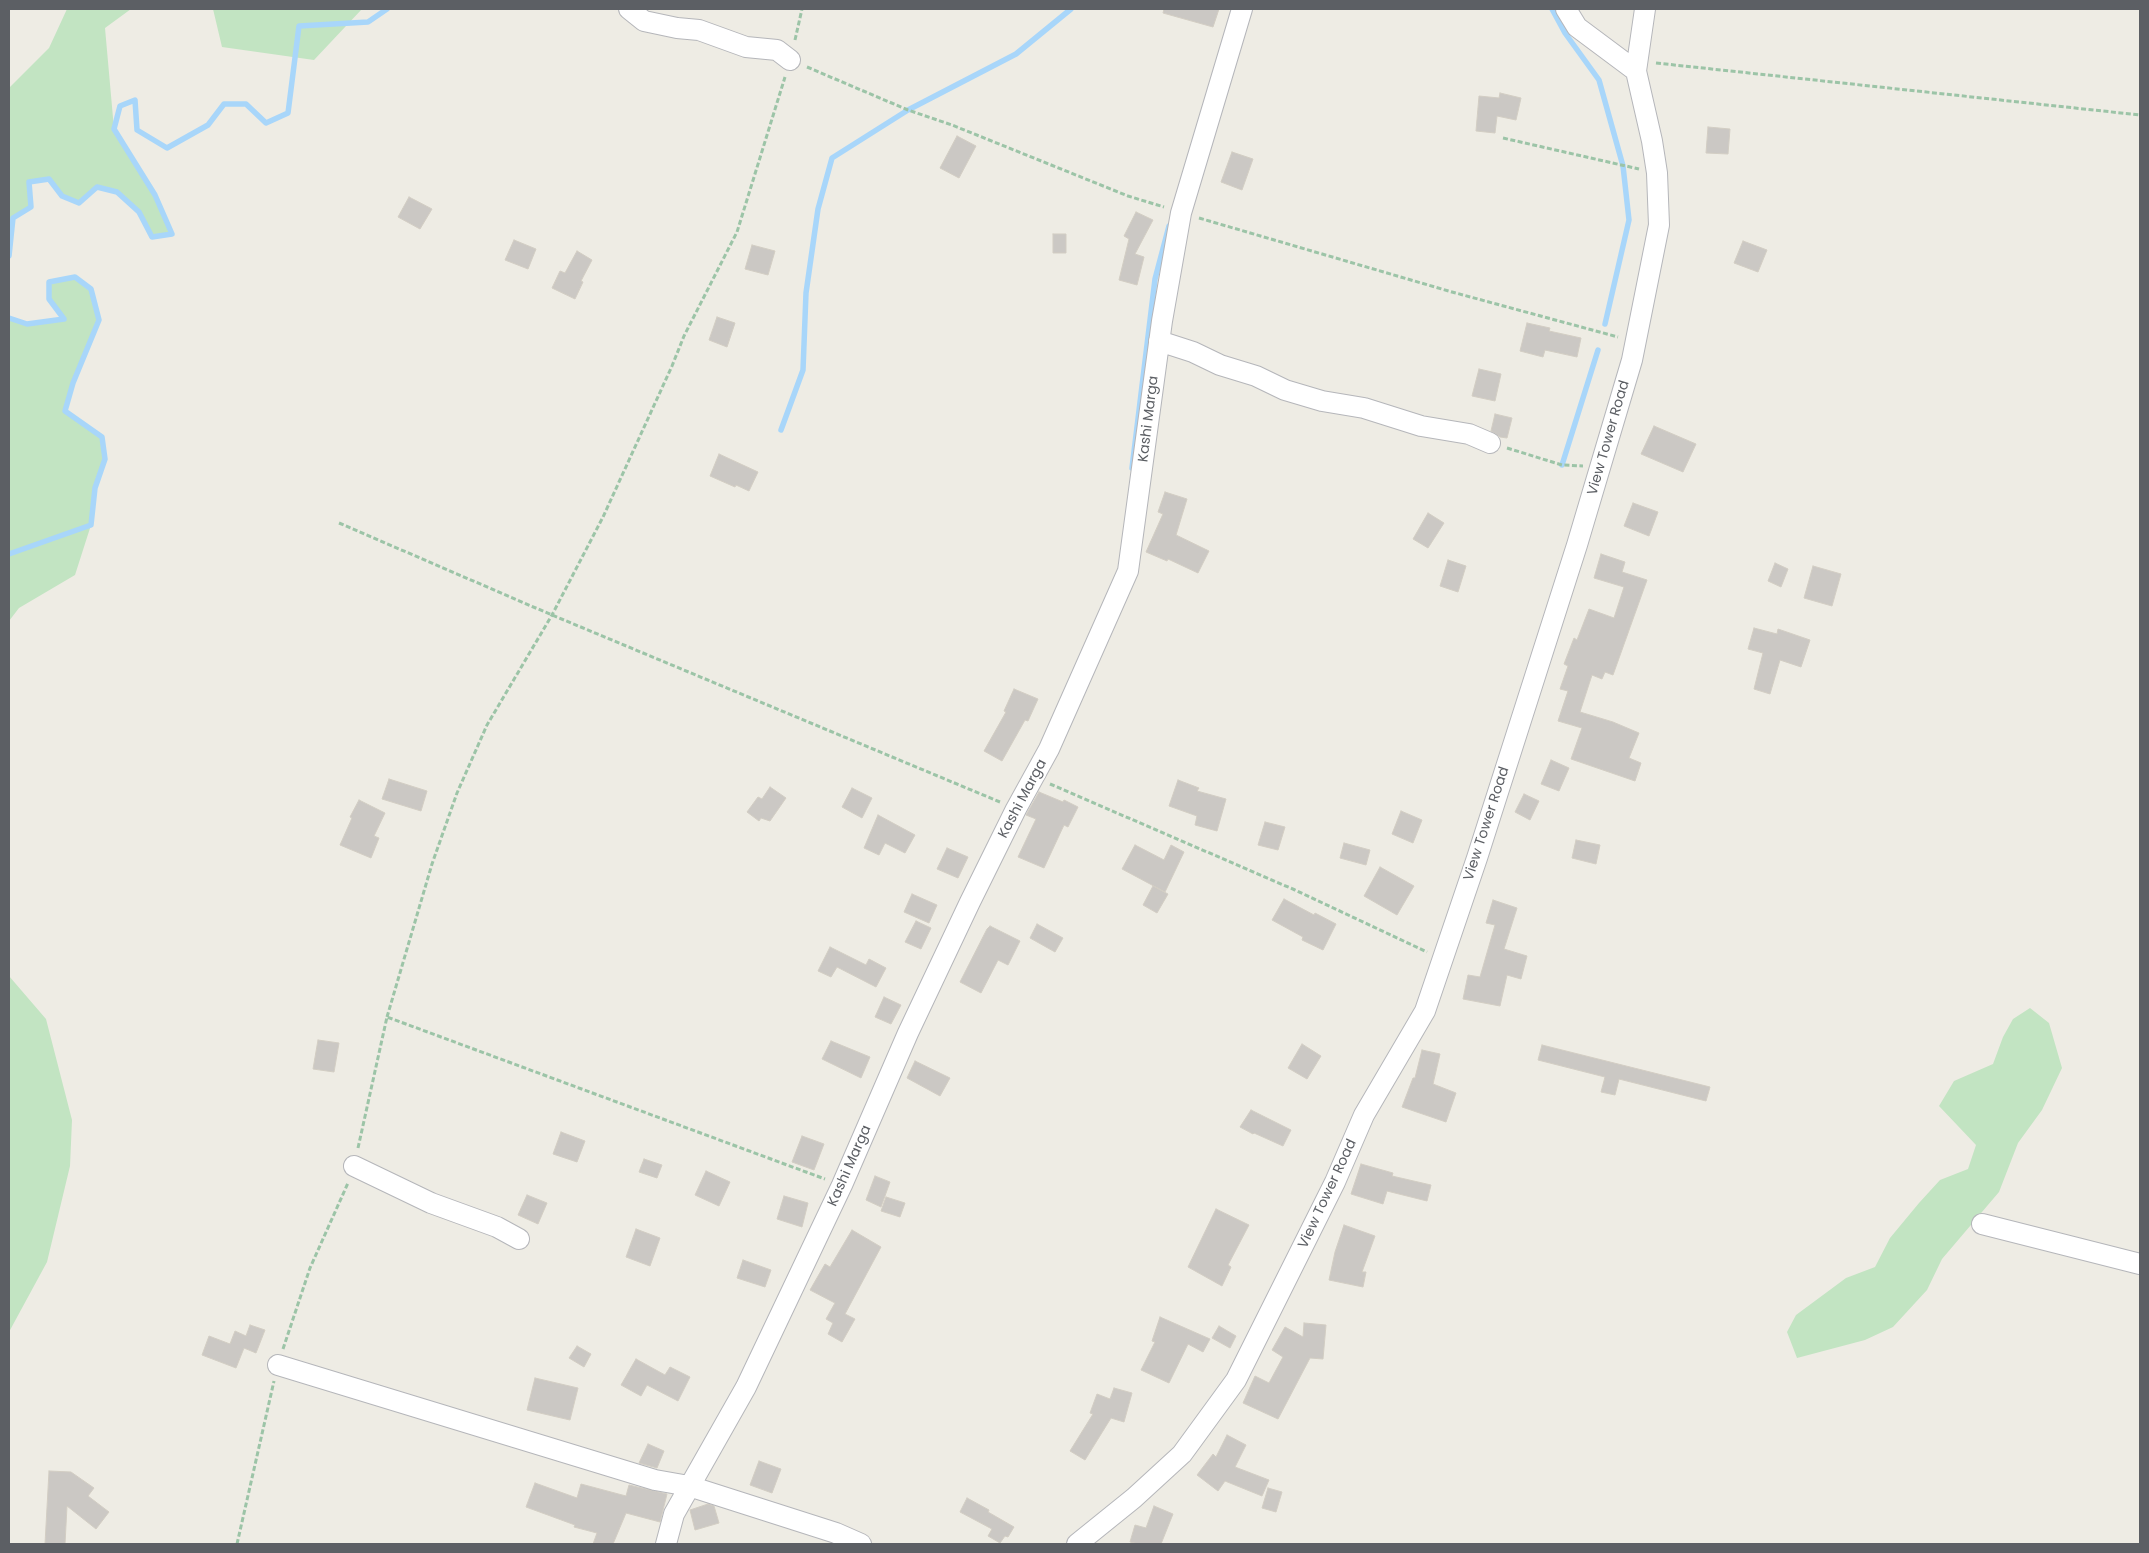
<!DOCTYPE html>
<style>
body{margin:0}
#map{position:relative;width:2149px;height:1553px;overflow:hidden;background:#eeece4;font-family:Poppins,sans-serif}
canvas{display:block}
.frame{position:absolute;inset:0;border:10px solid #5c5f64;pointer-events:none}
</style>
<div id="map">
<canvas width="2149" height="1553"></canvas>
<div class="frame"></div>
</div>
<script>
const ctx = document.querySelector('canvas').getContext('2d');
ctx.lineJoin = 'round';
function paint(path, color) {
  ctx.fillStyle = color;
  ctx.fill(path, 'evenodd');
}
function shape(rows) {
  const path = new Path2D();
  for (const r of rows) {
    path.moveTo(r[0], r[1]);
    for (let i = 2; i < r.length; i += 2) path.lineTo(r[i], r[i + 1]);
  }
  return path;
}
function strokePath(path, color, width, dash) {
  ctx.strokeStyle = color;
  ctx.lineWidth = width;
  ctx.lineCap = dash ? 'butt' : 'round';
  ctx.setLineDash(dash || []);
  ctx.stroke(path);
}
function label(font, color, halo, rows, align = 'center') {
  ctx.font = font + ' Poppins,sans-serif';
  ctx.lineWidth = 4;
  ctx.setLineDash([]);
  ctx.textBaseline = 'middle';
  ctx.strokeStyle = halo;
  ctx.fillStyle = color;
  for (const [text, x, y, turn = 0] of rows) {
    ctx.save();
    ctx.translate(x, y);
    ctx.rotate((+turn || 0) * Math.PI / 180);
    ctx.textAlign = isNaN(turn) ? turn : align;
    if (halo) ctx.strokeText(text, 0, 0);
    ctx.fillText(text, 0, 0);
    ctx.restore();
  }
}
const green = shape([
 [67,9,131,9,105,28,114,129,155,195,172,234,152,237,139,212,117,192,97,187,79,203,62,196,48,179,29,182,31,207,13,218,9,256,9,88,49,48],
 [213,9,362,9,314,60,222,47],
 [75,277,91,289,99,320,73,383,65,411,102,437,105,459,95,488,91,525,75,575,19,608,9,621,9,318,27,324,64,319,49,299,49,282],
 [9,976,46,1019,72,1120,70,1166,47,1262,9,1332],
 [2030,1008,2049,1023,2062,1068,2042,1110,2018,1143,1999,1192,1942,1259,1927,1290,1893,1327,1865,1340,1797,1358,1787,1332,1796,1315,1846,1278,1875,1267,1890,1238,1919,1203,1940,1180,1968,1169,1976,1145,1939,1106,1954,1081,1993,1064,2003,1037,2013,1019]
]);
const stream = shape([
 [1552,9,1565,33,1599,80,1623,166,1629,220,1605,324],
 [9,256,13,218,31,207,29,182,49,179,62,196,79,203,97,187,117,192,139,212,152,237,172,234,155,195,114,129,120,106,135,100,137,130,167,148,208,125,224,104,246,104,266,123,288,113,299,26,368,22,387,9],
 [9,318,27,324,64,319,49,299,49,282,75,277,91,289,99,320,73,383,65,411,102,437,105,459,95,488,91,525,9,554],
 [781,430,803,370,806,293,818,209,832,158,908,110,1016,54,1071,9],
 [1562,465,1598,350],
 [1132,468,1155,279,1169,226]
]);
const building = shape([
 [1164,9,1219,9,1213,27,1163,13,1164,9],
 [1500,93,1521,98,1516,120,1497,116,1495,133,1476,131,1479,96,1499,98,1500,93],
 [1708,127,1730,129,1728,154,1706,153,1708,127],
 [957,136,976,146,959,178,940,168,957,136],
 [1232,152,1253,159,1242,190,1221,182,1232,152],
 [409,197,432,209,420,229,398,217,409,197],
 [1136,212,1153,220,1135,254,1144,257,1137,285,1119,280,1129,239,1124,236,1136,212],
 [1053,234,1066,234,1066,253,1053,253,1053,234],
 [514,240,536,249,528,269,505,260,514,240],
 [1743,241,1767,250,1758,272,1734,263,1743,241],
 [752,245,775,251,768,275,745,269,752,245],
 [577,251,592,260,581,281,583,282,575,299,552,288,560,271,565,273,577,251],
 [717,317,735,323,727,347,709,340,717,317],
 [1527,323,1550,328,1549,331,1581,338,1577,357,1545,350,1543,357,1520,351,1527,323],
 [1479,369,1501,374,1495,401,1472,396,1479,369],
 [1495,414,1512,418,1507,438,1500,437,1491,431,1495,414],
 [1654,426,1696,444,1683,472,1641,454,1654,426],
 [719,454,758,472,749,491,736,485,735,487,710,476,719,454],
 [1165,492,1187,499,1176,535,1209,551,1198,573,1168,559,1167,561,1146,552,1163,514,1158,512,1165,492],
 [1633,503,1658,512,1649,536,1624,526,1633,503],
 [1428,513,1444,523,1428,548,1413,539,1428,513],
 [1601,554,1625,562,1622,572,1647,580,1613,675,1605,672,1602,679,1592,675,1580,712,1613,722,1639,733,1629,758,1641,763,1635,781,1571,759,1582,728,1558,721,1568,691,1560,689,1568,666,1564,664,1574,638,1577,640,1589,609,1614,618,1624,587,1594,578,1601,554],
 [1448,560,1466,566,1458,592,1440,586,1448,560],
 [1775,563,1788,569,1781,587,1768,581,1775,563],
 [1813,566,1841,574,1832,606,1804,598,1813,566],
 [1754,628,1777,634,1778,629,1810,640,1801,667,1780,660,1770,694,1754,689,1763,653,1748,649,1754,628],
 [1014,689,1038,699,1028,721,1025,720,1002,761,984,751,1006,712,1004,711,1014,689],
 [1551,760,1569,768,1559,791,1541,784,1551,760],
 [389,779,427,791,421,811,382,799,389,779],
 [1178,780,1199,788,1197,791,1226,799,1217,831,1195,825,1197,816,1169,806,1178,780],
 [770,787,786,798,770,821,761,818,759,821,747,812,758,797,762,799,770,787],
 [852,788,872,798,862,818,842,807,852,788],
 [1039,792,1063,802,1064,800,1078,807,1068,827,1064,825,1044,868,1018,857,1036,819,1026,815,1039,792],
 [1524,794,1539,801,1530,820,1515,812,1524,794],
 [359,800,385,813,374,836,379,838,371,858,340,845,352,818,350,817,359,800],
 [1401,811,1422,820,1413,843,1392,834,1401,811],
 [878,815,915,835,905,853,885,843,879,855,864,848,878,815],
 [1265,822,1285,827,1278,850,1258,845,1265,822],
 [1576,840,1600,845,1596,864,1572,858,1576,840],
 [1344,843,1370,850,1366,865,1340,858,1344,843],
 [1135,845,1164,860,1171,845,1184,852,1165,892,1122,869,1135,845],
 [947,848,968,857,958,878,937,869,947,848],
 [1380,867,1414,886,1397,915,1364,896,1380,867],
 [1153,886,1168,894,1157,913,1143,905,1153,886],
 [912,894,937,905,929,923,904,912,912,894],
 [1284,899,1314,915,1315,913,1336,924,1323,950,1302,940,1303,937,1272,920,1284,899],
 [1493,900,1517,908,1504,949,1527,956,1521,979,1507,975,1500,1006,1463,999,1468,975,1480,977,1495,925,1486,923,1493,900],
 [916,921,931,928,921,949,905,942,916,921],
 [1037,924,1063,938,1055,952,1030,938,1037,924],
 [990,926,1020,941,1008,965,998,960,981,993,960,982,987,929,990,926],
 [830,947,866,965,869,959,886,968,876,987,837,967,831,977,818,971,830,947],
 [884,997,901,1005,891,1024,875,1017,884,997],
 [318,1040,339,1043,334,1072,313,1069,318,1040],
 [831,1041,870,1057,861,1078,822,1059,831,1041],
 [1302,1044,1321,1056,1307,1079,1288,1068,1302,1044],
 [1542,1045,1710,1087,1706,1101,1619,1079,1615,1095,1601,1092,1605,1077,1538,1060,1542,1045],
 [1422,1050,1440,1054,1433,1084,1456,1093,1446,1122,1402,1107,1413,1078,1415,1078,1422,1050],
 [915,1061,950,1078,940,1096,907,1078,915,1061],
 [1251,1110,1291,1130,1283,1146,1254,1133,1253,1134,1240,1127,1251,1110],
 [561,1132,585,1141,577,1162,553,1154,561,1132],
 [802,1136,824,1144,814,1170,792,1162,802,1136],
 [644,1159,662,1165,657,1178,639,1172,644,1159],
 [1361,1164,1393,1173,1392,1176,1431,1185,1427,1201,1387,1191,1383,1204,1351,1194,1361,1164],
 [706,1171,730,1182,719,1206,695,1195,706,1171],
 [875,1176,890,1182,881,1207,866,1200,875,1176],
 [527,1195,547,1203,538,1224,518,1215,527,1195],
 [784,1196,808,1203,802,1227,777,1219,784,1196],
 [886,1197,905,1203,900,1217,881,1211,886,1197],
 [1216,1209,1249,1225,1228,1265,1231,1267,1222,1286,1188,1267,1216,1209],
 [1344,1225,1375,1236,1362,1272,1366,1272,1363,1287,1329,1280,1335,1252,1344,1225],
 [636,1229,660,1238,650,1266,626,1257,636,1229],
 [852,1230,881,1247,845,1314,855,1319,842,1342,828,1334,833,1323,826,1319,835,1303,810,1290,825,1264,830,1267,852,1230],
 [743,1260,771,1270,765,1287,737,1278,743,1260],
 [1160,1317,1210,1339,1203,1352,1188,1344,1169,1383,1141,1370,1155,1342,1152,1341,1160,1317],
 [1304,1323,1326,1325,1323,1359,1310,1358,1278,1419,1243,1403,1255,1376,1269,1383,1283,1357,1272,1350,1285,1327,1303,1337,1304,1323],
 [250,1325,265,1330,256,1353,244,1348,236,1368,202,1355,209,1336,230,1344,235,1331,246,1336,250,1325],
 [1219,1326,1236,1336,1230,1348,1212,1338,1219,1326],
 [577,1346,591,1354,584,1367,569,1358,577,1346],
 [636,1359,665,1375,670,1367,690,1377,678,1401,647,1385,641,1396,621,1385,636,1359],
 [535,1378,578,1388,570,1420,527,1410,535,1378],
 [1114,1388,1132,1393,1124,1422,1111,1418,1085,1460,1070,1451,1093,1414,1090,1413,1097,1394,1110,1399,1114,1388],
 [1227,1435,1246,1445,1235,1467,1269,1480,1262,1496,1225,1481,1218,1491,1197,1475,1213,1454,1216,1457,1227,1435],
 [648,1444,664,1451,657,1468,639,1463,648,1444],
 [759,1461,781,1469,772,1493,750,1485,759,1461],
 [49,1471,71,1472,94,1488,88,1496,109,1512,96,1529,67,1506,65,1544,45,1544,49,1471],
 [535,1483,577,1498,581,1484,626,1496,629,1485,667,1494,660,1522,626,1513,613,1544,593,1544,597,1533,574,1527,575,1525,526,1507,535,1483],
 [1268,1488,1282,1492,1276,1512,1262,1508,1268,1488],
 [967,1498,989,1510,988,1512,1014,1527,1008,1537,1005,1536,1000,1543,988,1536,992,1529,960,1512,967,1498],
 [708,1504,714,1506,719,1523,695,1530,690,1510,708,1504],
 [1154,1506,1173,1514,1161,1544,1139,1544,1130,1542,1135,1525,1146,1528,1154,1506]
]);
const path = shape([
 [795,40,802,9],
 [1656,63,2140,115],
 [807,67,908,110,952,125,1128,196,1164,207],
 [1503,138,1639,169],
 [1199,218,1452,292,1618,337],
 [1507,448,1562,465,1583,466],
 [339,523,552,615,1000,802],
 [1050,784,1295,890,1427,952],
 [387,1017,432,864,457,793,487,725,552,615,603,517,672,366,684,336,737,232,785,77],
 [358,1148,387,1017,825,1179],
 [283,1349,310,1268,348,1183],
 [237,1544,274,1381]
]);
const minor = shape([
 [629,9,644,21,677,28,699,30,746,47,777,50,790,60],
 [1566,9,1577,27,1636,71],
 [1159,341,1193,352,1220,365,1256,376,1285,390,1322,401,1364,408,1421,426,1469,434,1490,443],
 [354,1166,431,1203,497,1227,519,1239],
 [1982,1224,2140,1264],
 [278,1365,655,1480,689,1486,836,1533,861,1544],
 [666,1544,674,1514,746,1387,842,1185,908,1033,970,902,1016,809,1049,749,1128,571,1162,321,1181,213,1242,9],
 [1077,1544,1134,1498,1182,1454,1236,1380,1335,1182,1364,1115,1425,1011,1477,858,1577,545,1632,360,1659,225,1657,173,1652,141,1636,71,1645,9]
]);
const streetNames = [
 ["Kashi Marga",1149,419,-83],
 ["View Tower Road",1609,438,-74],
 ["Kashi Marga",1023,799,-62],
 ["View Tower Road",1487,824,-72],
 ["Kashi Marga",850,1166,-66],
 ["View Tower Road",1328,1194,-65]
];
paint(green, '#c2e4c2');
strokePath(stream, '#a8d6fa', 5.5);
paint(building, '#cbc8c4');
strokePath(building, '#d2cdc3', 1);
strokePath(minor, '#b5b6ba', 22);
strokePath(path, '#9cc4a7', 3, [5, 2.5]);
strokePath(minor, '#fff', 20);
label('14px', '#5c5f64', '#fff', streetNames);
</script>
